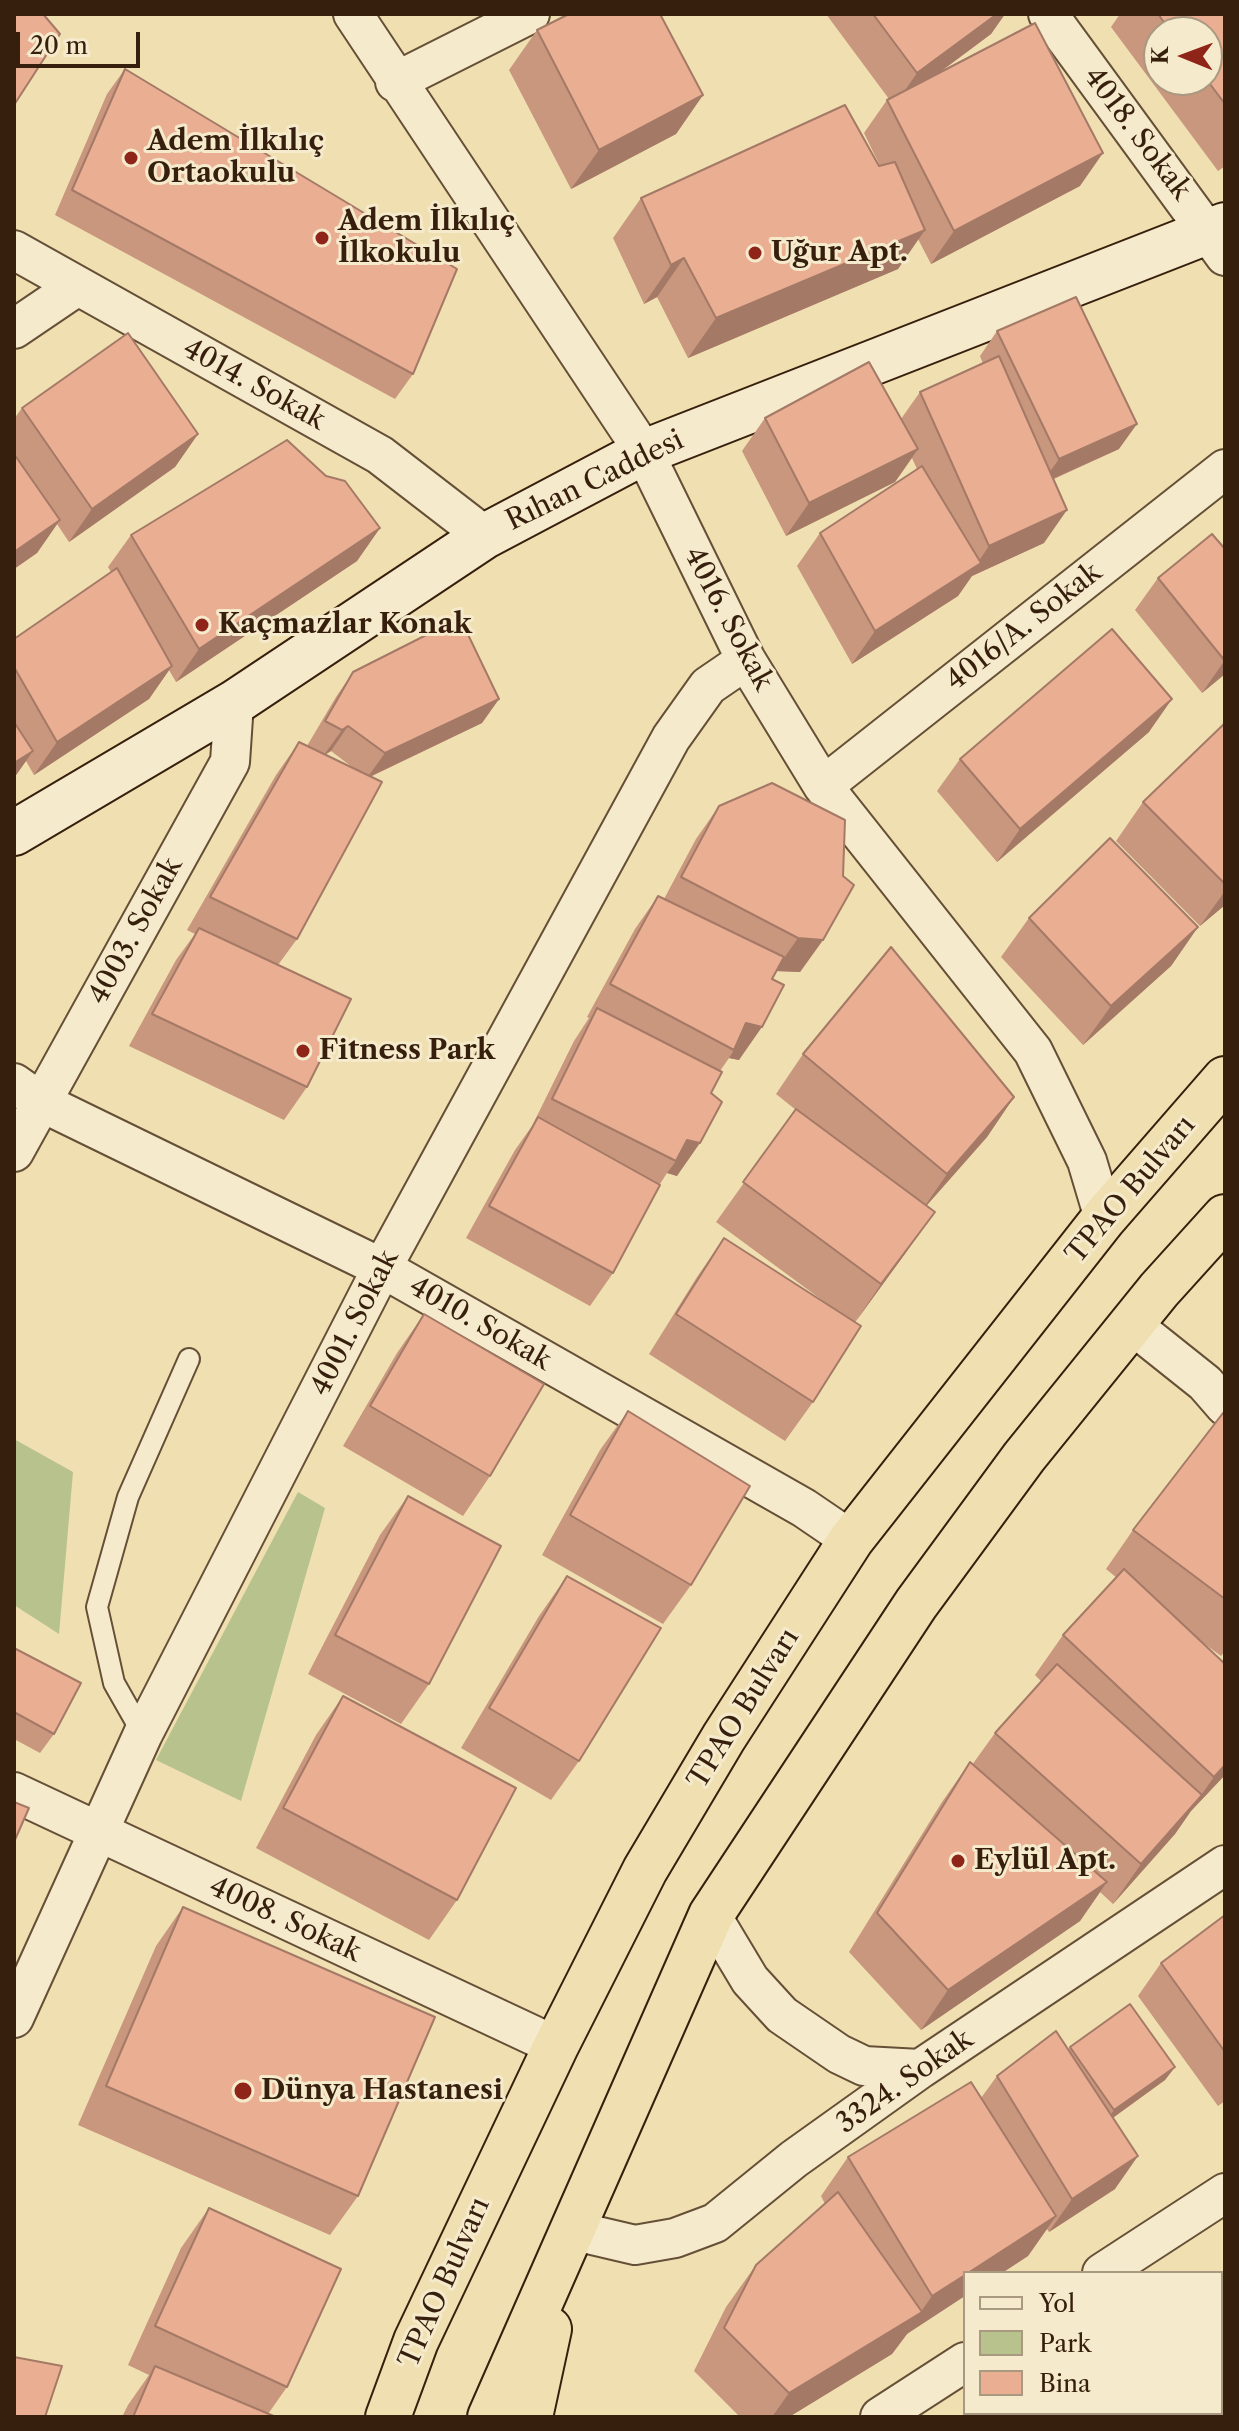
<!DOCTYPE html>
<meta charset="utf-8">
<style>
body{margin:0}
#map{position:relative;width:1239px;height:2431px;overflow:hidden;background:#f0dfb1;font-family:"Libre Caslon Text",serif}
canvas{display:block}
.frame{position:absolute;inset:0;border:16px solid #371f0d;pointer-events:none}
.legend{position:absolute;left:963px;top:2271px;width:260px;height:144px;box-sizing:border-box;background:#f5eacc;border:2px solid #a99980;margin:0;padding:10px 14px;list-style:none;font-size:24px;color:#371f0d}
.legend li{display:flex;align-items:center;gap:16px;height:40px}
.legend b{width:40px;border:2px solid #a99980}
.north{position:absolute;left:1143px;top:16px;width:80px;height:80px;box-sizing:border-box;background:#f5eacc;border:2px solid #a99980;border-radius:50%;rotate:271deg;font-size:22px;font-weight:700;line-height:32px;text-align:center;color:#371f0d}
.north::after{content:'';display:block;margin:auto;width:28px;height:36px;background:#8f2418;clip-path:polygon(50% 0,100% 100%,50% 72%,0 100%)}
.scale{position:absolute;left:16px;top:32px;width:124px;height:36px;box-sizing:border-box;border:4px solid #371f0d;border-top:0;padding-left:10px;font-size:24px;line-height:28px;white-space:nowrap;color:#371f0d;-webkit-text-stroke:6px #f5eacc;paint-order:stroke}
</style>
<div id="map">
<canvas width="1239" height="2431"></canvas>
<div class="frame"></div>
<ul class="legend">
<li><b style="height:10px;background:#f5eacc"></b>Yol</li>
<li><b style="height:22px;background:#b8c28d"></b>Park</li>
<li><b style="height:22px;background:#eaae93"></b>Bina</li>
</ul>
<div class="north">K</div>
<div class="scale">20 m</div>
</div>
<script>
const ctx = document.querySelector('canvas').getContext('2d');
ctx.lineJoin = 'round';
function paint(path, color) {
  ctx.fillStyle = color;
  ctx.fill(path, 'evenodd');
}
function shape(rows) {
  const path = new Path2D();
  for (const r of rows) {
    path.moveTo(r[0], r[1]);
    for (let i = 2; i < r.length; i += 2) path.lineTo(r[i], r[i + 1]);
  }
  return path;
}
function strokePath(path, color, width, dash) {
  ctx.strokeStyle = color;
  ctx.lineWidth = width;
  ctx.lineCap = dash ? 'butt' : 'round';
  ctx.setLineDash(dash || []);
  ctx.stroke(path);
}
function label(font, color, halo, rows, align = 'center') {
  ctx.font = font + ' "Libre Caslon Text",serif';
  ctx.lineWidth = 6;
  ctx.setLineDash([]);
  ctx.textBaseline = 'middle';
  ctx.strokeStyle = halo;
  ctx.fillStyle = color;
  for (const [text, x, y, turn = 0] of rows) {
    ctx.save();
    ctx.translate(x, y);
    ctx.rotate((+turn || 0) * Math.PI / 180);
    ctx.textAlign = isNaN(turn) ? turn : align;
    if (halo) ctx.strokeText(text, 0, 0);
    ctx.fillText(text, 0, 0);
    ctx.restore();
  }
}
const green = shape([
 [14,1439,73,1472,59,1634,14,1605],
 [298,1492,325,1508,241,1801,156,1760]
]);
const lane = shape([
 [143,1734,114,1683,97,1607,128,1497,189,1359]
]);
const street = shape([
 [353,14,644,452,746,660,823,786,1033,1051,1087,1161,1104,1218],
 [1048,14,1225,256],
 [395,82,530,14],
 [14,250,380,455,485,536],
 [14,329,76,287],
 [823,786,1225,469],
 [14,1083,41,1102,382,1268,804,1508,851,1540],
 [14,1152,230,762,234,703],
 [1131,1324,1205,1383,1225,1406],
 [14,1792,556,2046],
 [711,1915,750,1980,782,2015,839,2054,864,2066,920,2069],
 [14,2018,143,1734,382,1268,671,738,708,686,746,660],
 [571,2230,635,2245,675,2238,715,2223,794,2159,920,2069,1225,1865],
 [1102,2273,1225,2193],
 [1221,2369,1225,2365],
 [880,2417,965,2362],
 [1165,2417,1170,2413]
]);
const secondary = shape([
 [14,833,234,703,485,536,644,452,1225,225]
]);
const highway = shape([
 [388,2417,416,2341,556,2046,645,1870,724,1737,851,1540,1104,1218,1225,1079],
 [490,2417,711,1915,916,1604,1024,1457,1159,1290,1225,1217],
 [530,2417,549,2329]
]);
const rail = shape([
 [1221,2283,1225,2280],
 [1040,2417,1046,2413]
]);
const wall = shape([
 [826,14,1005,14,991,34,939,73,1080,186,931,264,918,239,898,269,688,358,657,297,644,304,613,238,641,198,880,166,864,133,887,100,889,99],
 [1120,14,1225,14,1225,166,1218,171,1111,27],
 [1159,32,1207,32,1207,80,1159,80],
 [537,30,703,95,676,134,571,189,509,70],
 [125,69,413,374,395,399,55,215,107,94],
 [997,331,1119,449,1054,479,1044,543,972,576,958,596,852,664,797,566,820,533,917,469,912,458,895,482,786,536,742,451,765,418,901,419,920,392,983,364,980,356],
 [22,408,198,434,175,467,69,542,57,524,37,553,14,569,14,419],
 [380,528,357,561,176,682,169,670,149,699,34,775,26,761,14,778,14,639,111,572,108,567,131,535],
 [1225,549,1225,674,1202,693,1135,610,1158,578],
 [353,672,499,699,482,723,370,777,297,939,278,965,307,1087,284,1120,129,1046,176,960,195,934,187,930,276,775,299,742,317,751,307,746,336,697],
 [331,751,356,770,325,755],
 [1225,723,1225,905,1200,926,1116,841,1143,802],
 [1149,732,997,862,937,791,960,759],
 [719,806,823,940,800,972,776,971,739,1060,729,1058,720,1071,677,1176,667,1173,660,1184,613,1273,590,1306,466,1238,515,1150,532,1126,574,1041,589,1018,587,1017,635,929,658,896,664,899,696,839],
 [1029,918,1198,927,1171,966,1083,1045,1001,957],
 [803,1054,1014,1097,987,1137,927,1205,907,1251,855,1322,813,1402,785,1441,649,1354,697,1277,724,1238,826,1303,716,1222,796,1110,776,1094],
 [424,1314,490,1476,463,1516,343,1446,397,1353],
 [628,1411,691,1585,663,1624,542,1555,600,1450],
 [1225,1415,1225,1651,1221,1656,1202,1642,1225,1664,1225,1775,1191,1811,1175,1834,1113,1904,1100,1892,1080,1921,921,2030,849,1952,942,1802,970,1762,972,1765,995,1733,1041,1681,1035,1675,1063,1635,1117,1578,1106,1569,1133,1530],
 [408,1496,429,1684,401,1724,308,1674,380,1535],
 [567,1576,579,1761,551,1800,461,1748,539,1616],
 [14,1648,54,1734,40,1753,14,1739],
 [343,1696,457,1900,429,1940,256,1848,316,1735],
 [183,1907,358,2196,330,2235,78,2125,156,1946],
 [1225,1915,1225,2101,1218,2106,1138,1996,1161,1963],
 [1070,2047,1175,2067,1165,2080,1113,2118,1115,2189,1049,2232,1047,2229,1028,2256,1002,2273,965,2273,907,2334,892,2354,789,2417,740,2417,694,2371,726,2307,756,2265,825,2204,821,2196,848,2157,981,2098,997,2076,1068,2050],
 [209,2208,287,2387,268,2414,276,2417,122,2417,128,2405,149,2375,128,2365,181,2248]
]);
const shadedWall = shape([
 [997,14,1005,14,991,34,894,106,917,73],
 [703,95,676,134,571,189,599,150],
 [1103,153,1080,186,931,264,954,231],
 [925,230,898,269,688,358,716,318],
 [684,258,657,297,644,304,671,265],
 [1137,424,1119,449,1041,484,1059,459],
 [198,434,175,467,69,542,92,509],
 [918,449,895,482,786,536,809,503],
 [1067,510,1044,543,972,576,958,596,852,664,875,631,974,568,989,546],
 [60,520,37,553,14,569,14,552],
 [380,528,357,561,176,682,199,649],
 [1225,660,1225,674,1202,693],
 [172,666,149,699,34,775,57,742],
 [499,699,482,723,367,778,385,753],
 [1172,699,1149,732,997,862,1020,829],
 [348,726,331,751,324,755,342,730],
 [33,751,14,778,14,763],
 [1225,891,1225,905,1200,926],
 [1198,927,1171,966,1083,1045,1111,1006],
 [798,938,823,940,800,972,775,971],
 [746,1023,762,1027,739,1060,729,1058,734,1050],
 [1014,1097,987,1137,920,1213,947,1174],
 [687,1140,700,1143,677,1176,667,1173,676,1161],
 [935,1212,907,1251,854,1324,881,1284],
 [1225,1765,1225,1775,1191,1811,1175,1834,1113,1904,1141,1864,1197,1801,1214,1777],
 [1107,1882,1080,1921,921,2030,948,1990],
 [1175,2067,1165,2080,1104,2124,1114,2110],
 [1138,2156,1115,2189,1049,2232,1072,2199],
 [1056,2216,1028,2256,1002,2273,968,2273],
 [965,2275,965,2296,907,2334,892,2354,789,2417,772,2417,789,2393,920,2313,932,2296]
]);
const building = shape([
 [14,14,43,14,60,34,14,105,14,14],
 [569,14,660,14,703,95,599,150,537,30,569,14],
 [873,14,997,14,917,73,873,14],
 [1158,14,1225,14,1225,104,1207,80,1207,32,1171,32,1158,14],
 [1035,23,1103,153,954,231,887,100,1035,23],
 [125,69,457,269,413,374,72,190,125,69],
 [845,105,879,166,895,162,925,230,716,318,684,258,671,265,641,198,845,105],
 [1076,297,1137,424,1059,459,997,331,1076,297],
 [128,333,198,434,92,509,22,408,128,333],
 [999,356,1067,510,989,546,920,392,999,356],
 [869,362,918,449,809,503,765,418,869,362],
 [287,440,326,476,345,481,380,528,199,649,131,535,287,440],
 [14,454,60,520,14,552,14,454],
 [922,466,981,563,875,631,820,533,922,466],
 [1212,534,1225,549,1225,661,1158,578,1212,534],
 [117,568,172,666,57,742,14,667,14,639,117,568],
 [460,618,499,699,385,753,348,726,342,730,325,721,353,672,460,618],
 [1112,629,1172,699,1020,829,960,759,1112,629],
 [14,722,33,751,14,763,14,722],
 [1225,723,1225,884,1143,802,1225,723],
 [299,742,382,782,297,939,210,897,299,742],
 [772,783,845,820,843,876,854,885,823,940,798,938,681,877,719,806,772,783],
 [1110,838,1198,927,1111,1006,1029,918,1110,838],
 [658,896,784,957,772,979,784,985,762,1027,746,1023,734,1050,610,984,658,896],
 [199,928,351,999,307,1087,152,1014,199,928],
 [891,947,1014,1097,947,1174,803,1054,891,947],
 [597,1008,722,1072,711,1093,722,1102,700,1143,687,1140,676,1161,552,1099,597,1008],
 [796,1109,935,1212,881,1284,743,1182,796,1109],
 [538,1117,660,1185,613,1273,489,1206,538,1117],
 [724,1238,861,1326,813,1402,676,1314,724,1238],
 [424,1314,544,1384,490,1476,370,1406,424,1314],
 [628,1411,750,1486,691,1585,570,1515,628,1411],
 [1223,1413,1225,1415,1225,1599,1133,1530,1223,1413],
 [408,1496,501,1546,429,1684,335,1635,408,1496],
 [1124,1569,1225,1664,1225,1765,1214,1777,1063,1635,1124,1569],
 [567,1576,661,1628,579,1761,489,1708,567,1576],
 [14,1648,81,1683,54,1734,14,1712,14,1648],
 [1057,1664,1202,1795,1141,1864,995,1733,1057,1664],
 [343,1696,516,1788,457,1900,283,1808,343,1696],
 [970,1762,1107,1882,948,1990,877,1913,970,1762],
 [14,1802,29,1808,14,1842,14,1802],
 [183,1907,435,2017,358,2196,106,2086,183,1907],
 [1225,1915,1225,2052,1161,1963,1225,1915],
 [1130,2004,1175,2067,1114,2110,1070,2047,1130,2004],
 [1056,2031,1138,2156,1072,2199,997,2076,1056,2031],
 [971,2082,1056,2216,968,2273,965,2273,965,2275,932,2296,848,2157,971,2082],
 [838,2192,922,2312,789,2393,724,2328,756,2265,838,2192],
 [209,2208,341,2269,287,2387,155,2326,209,2208],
 [14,2357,62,2366,45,2417,14,2417,14,2357],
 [155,2366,276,2417,133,2417,155,2366]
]);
const markers = [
 [131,158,8,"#8f2418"],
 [322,238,8,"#8f2418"],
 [755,253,8,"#8f2418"],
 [202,625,8,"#8f2418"],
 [303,1051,8,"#8f2418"],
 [958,1861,8,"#8f2418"],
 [243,2091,10,"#8f2418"]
];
const streetNames = [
 ["4018. Sokak",1137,134,53],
 ["4014. Sokak",254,385,29],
 ["Rıhan Caddesi",595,481,-26],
 ["4016. Sokak",728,619,62],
 ["4016/A. Sokak",1024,627,-38],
 ["4003. Sokak",136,931,-61],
 ["TPAO Bulvarı",1131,1190,-50],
 ["4001. Sokak",355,1323,-63],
 ["4010. Sokak",480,1324,30],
 ["TPAO Bulvarı",744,1709,-58],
 ["4008. Sokak",285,1920,25],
 ["3324. Sokak",905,2082,-35],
 ["TPAO Bulvarı",445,2283,-66]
];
const poiNames = [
 ["Adem İlkılıç",147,142],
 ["Ortaokulu",147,174],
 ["Adem İlkılıç",338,222],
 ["İlkokulu",338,254],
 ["Uğur Apt.",771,253],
 ["Kaçmazlar Konak",218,625],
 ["Fitness Park",319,1051],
 ["Eylül Apt.",974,1861],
 ["Dünya Hastanesi",261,2091]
];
paint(green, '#b8c28d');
strokePath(lane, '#654f36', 24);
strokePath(street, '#654f36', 42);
strokePath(secondary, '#371f0d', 48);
strokePath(highway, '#371f0d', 48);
strokePath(lane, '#f5eacc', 20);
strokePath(street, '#f5eacc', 38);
strokePath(secondary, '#f5eacc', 44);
strokePath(highway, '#f0dfb1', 44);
strokePath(rail, '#371f0d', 6, [14, 14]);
paint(wall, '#c9967e');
paint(shadedWall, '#a47a67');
paint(building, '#eaae93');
strokePath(building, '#a47a67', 2);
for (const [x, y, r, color] of markers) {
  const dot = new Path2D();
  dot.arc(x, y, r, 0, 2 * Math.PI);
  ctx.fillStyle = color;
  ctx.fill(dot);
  strokePath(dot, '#f5eacc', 3);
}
label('28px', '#371f0d', '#f5eacc', streetNames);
label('bold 28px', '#371f0d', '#f5eacc', poiNames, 'left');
</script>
